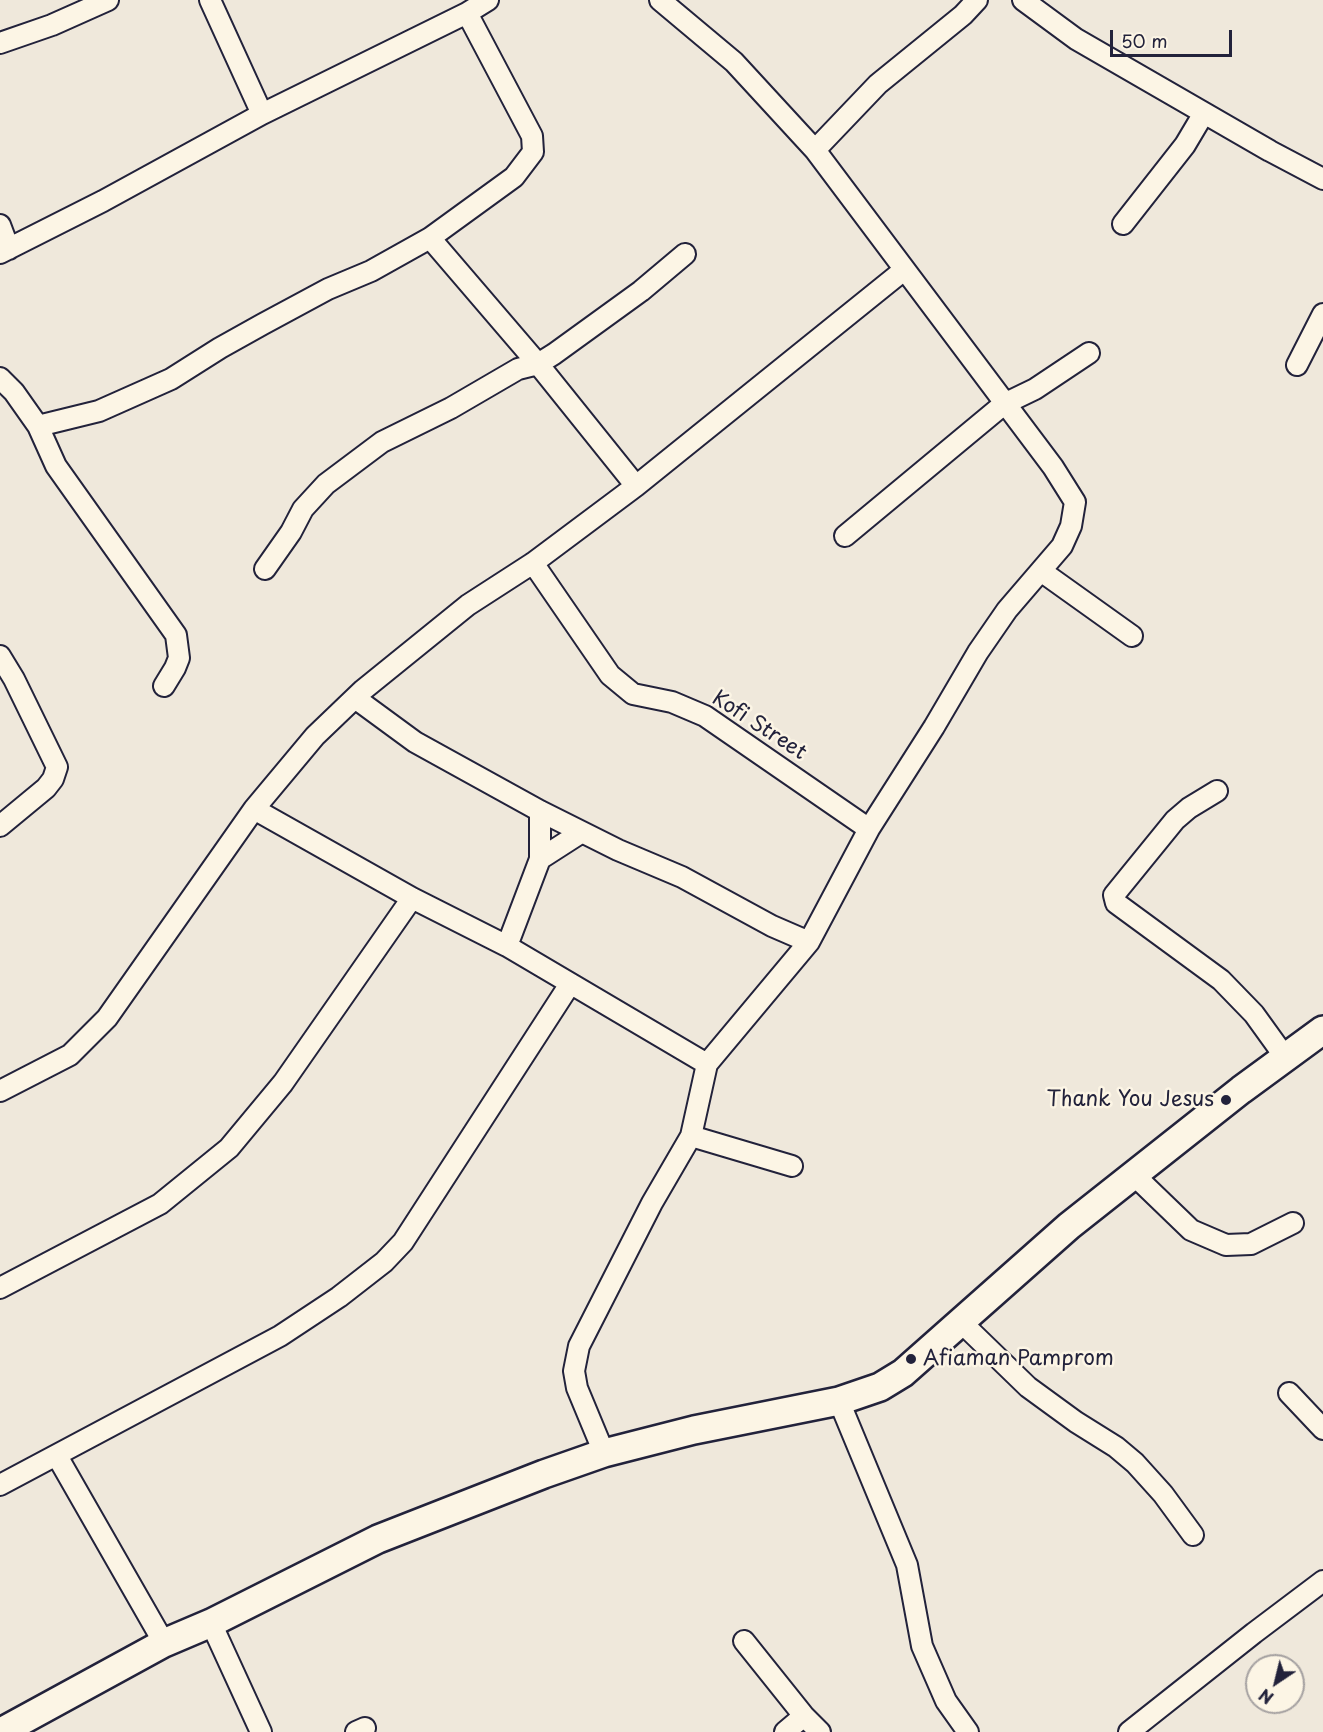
<!DOCTYPE html>
<style>
body{margin:0}
#map{position:relative;width:1323px;height:1732px;overflow:hidden;background:#efe8db;font-family:"Playpen Sans",sans-serif}
canvas{display:block}
.north{position:absolute;left:1245px;top:1654px;width:60px;height:60px;box-sizing:border-box;background:#fcf5e5;border:2px solid #a5a1a1;border-radius:50%;rotate:215deg;font-size:16px;font-weight:700;line-height:24px;text-align:center;color:#22223b}
.north::after{content:'';display:block;margin:auto;width:21px;height:27px;background:#22223b;clip-path:polygon(50% 0,100% 100%,50% 72%,0 100%)}
.scale{position:absolute;left:1110px;top:30px;width:122px;height:27px;box-sizing:border-box;border:3px solid #22223b;border-top:0;padding-left:8px;font-size:18px;line-height:21px;white-space:nowrap;color:#22223b;-webkit-text-stroke:4px #fcf5e5;paint-order:stroke}
</style>
<div id="map">
<canvas width="1323" height="1732"></canvas>
<div class="north">N</div>
<div class="scale">50 m</div>
</div>
<script>
const ctx = document.querySelector('canvas').getContext('2d');
ctx.lineJoin = 'round';
function shape(rows) {
  const path = new Path2D();
  for (const r of rows) {
    path.moveTo(r[0], r[1]);
    for (let i = 2; i < r.length; i += 2) path.lineTo(r[i], r[i + 1]);
  }
  return path;
}
function strokePath(path, color, width, dash) {
  ctx.strokeStyle = color;
  ctx.lineWidth = width;
  ctx.lineCap = dash ? 'butt' : 'round';
  ctx.setLineDash(dash || []);
  ctx.stroke(path);
}
function label(font, color, halo, rows, align = 'center') {
  ctx.font = font + ' "Playpen Sans",sans-serif';
  ctx.lineWidth = 5;
  ctx.setLineDash([]);
  ctx.textBaseline = 'middle';
  ctx.strokeStyle = halo;
  ctx.fillStyle = color;
  for (const [text, x, y, turn = 0] of rows) {
    ctx.save();
    ctx.translate(x, y);
    ctx.rotate((+turn || 0) * Math.PI / 180);
    ctx.textAlign = isNaN(turn) ? turn : align;
    if (halo) ctx.strokeText(text, 0, 0);
    ctx.fillText(text, 0, 0);
    ctx.restore();
  }
}
const street = shape([
 [210,0,262,114],
 [1023,0,1076,39,1270,151,1323,179],
 [0,43,52,25,108,0],
 [815,150,878,84,963,15,977,0],
 [1123,224,1185,145,1204,113],
 [0,225,9,249],
 [430,238,538,364,636,486],
 [0,253,103,201,262,114,467,13,488,0],
 [1297,365,1323,314],
 [0,378,14,392,38,426,56,466,176,635,179,658,175,668,164,686],
 [38,426,99,411,171,379,220,348,263,324,328,289,371,271,430,238,514,177,533,152,532,136,467,13],
 [845,536,1004,404,1035,389,1089,353],
 [533,563,610,675,633,694,672,702,705,716,869,829],
 [265,569,291,532,303,509,326,484,382,442,451,408,518,369,538,364,554,354,641,291,685,254],
 [1041,571,1132,636],
 [0,656,14,679,57,767,53,779,46,788,0,826],
 [355,698,415,742,540,811,618,850,682,877,772,926,809,942],
 [1217,791,1189,808,1175,820,1114,895,1116,903,1221,980,1254,1014,1285,1057],
 [254,809,412,898,507,946,707,1064],
 [540,811,540,859,582,832],
 [507,946,540,859],
 [0,1091,70,1055,107,1018,254,809,315,736,363,690,468,605,533,563,636,486,904,270],
 [691,1136,792,1166],
 [1134,1175,1191,1230,1226,1245,1251,1244,1293,1223],
 [0,1288,160,1204,229,1148,283,1083,412,898],
 [961,1322,1028,1387,1076,1422,1116,1447,1135,1463,1163,1494,1193,1535],
 [1289,1393,1323,1429],
 [839,1401,907,1565,922,1646,946,1701,968,1732],
 [604,1453,577,1388,574,1371,579,1346,652,1203,691,1136,707,1064,809,942,869,829,934,727,978,652,1007,610,1062,546,1071,526,1075,502,1053,467,815,150,734,62,660,0],
 [57,1456,164,1643],
 [0,1485,280,1336,339,1297,384,1262,403,1242,570,984],
 [211,1623,261,1732],
 [744,1641,804,1716,820,1732],
 [356,1732,365,1728],
 [785,1732,804,1716],
 [1129,1732,1254,1633,1323,1581]
]);
const secondary = shape([
 [1,1732,164,1643,211,1623,378,1539,544,1474,604,1453,694,1430,839,1401,880,1387,903,1373,1069,1226,1241,1090,1323,1030]
]);
const markers = [
 [1226,1100,6,"#22223b"],
 [911,1359,6,"#22223b"]
];
const streetNames = [
 ["Kofi Street",759,726,33]
];
const poiNames = [
 ["Thank You Jesus",1214,1100],
 ["Afiaman Pamprom",923,1359,"left"]
];
strokePath(street, '#22223b', 24);
strokePath(secondary, '#22223b', 32);
strokePath(street, '#fcf5e5', 20);
strokePath(secondary, '#fcf5e5', 27);
for (const [x, y, r, color] of markers) {
  const dot = new Path2D();
  dot.arc(x, y, r, 0, 2 * Math.PI);
  ctx.fillStyle = color;
  ctx.fill(dot);
  strokePath(dot, '#fcf5e5', 2);
}
label('21px', '#22223b', '#fcf5e5', streetNames);
label('21px', '#22223b', '#fcf5e5', poiNames, 'right');
</script>
